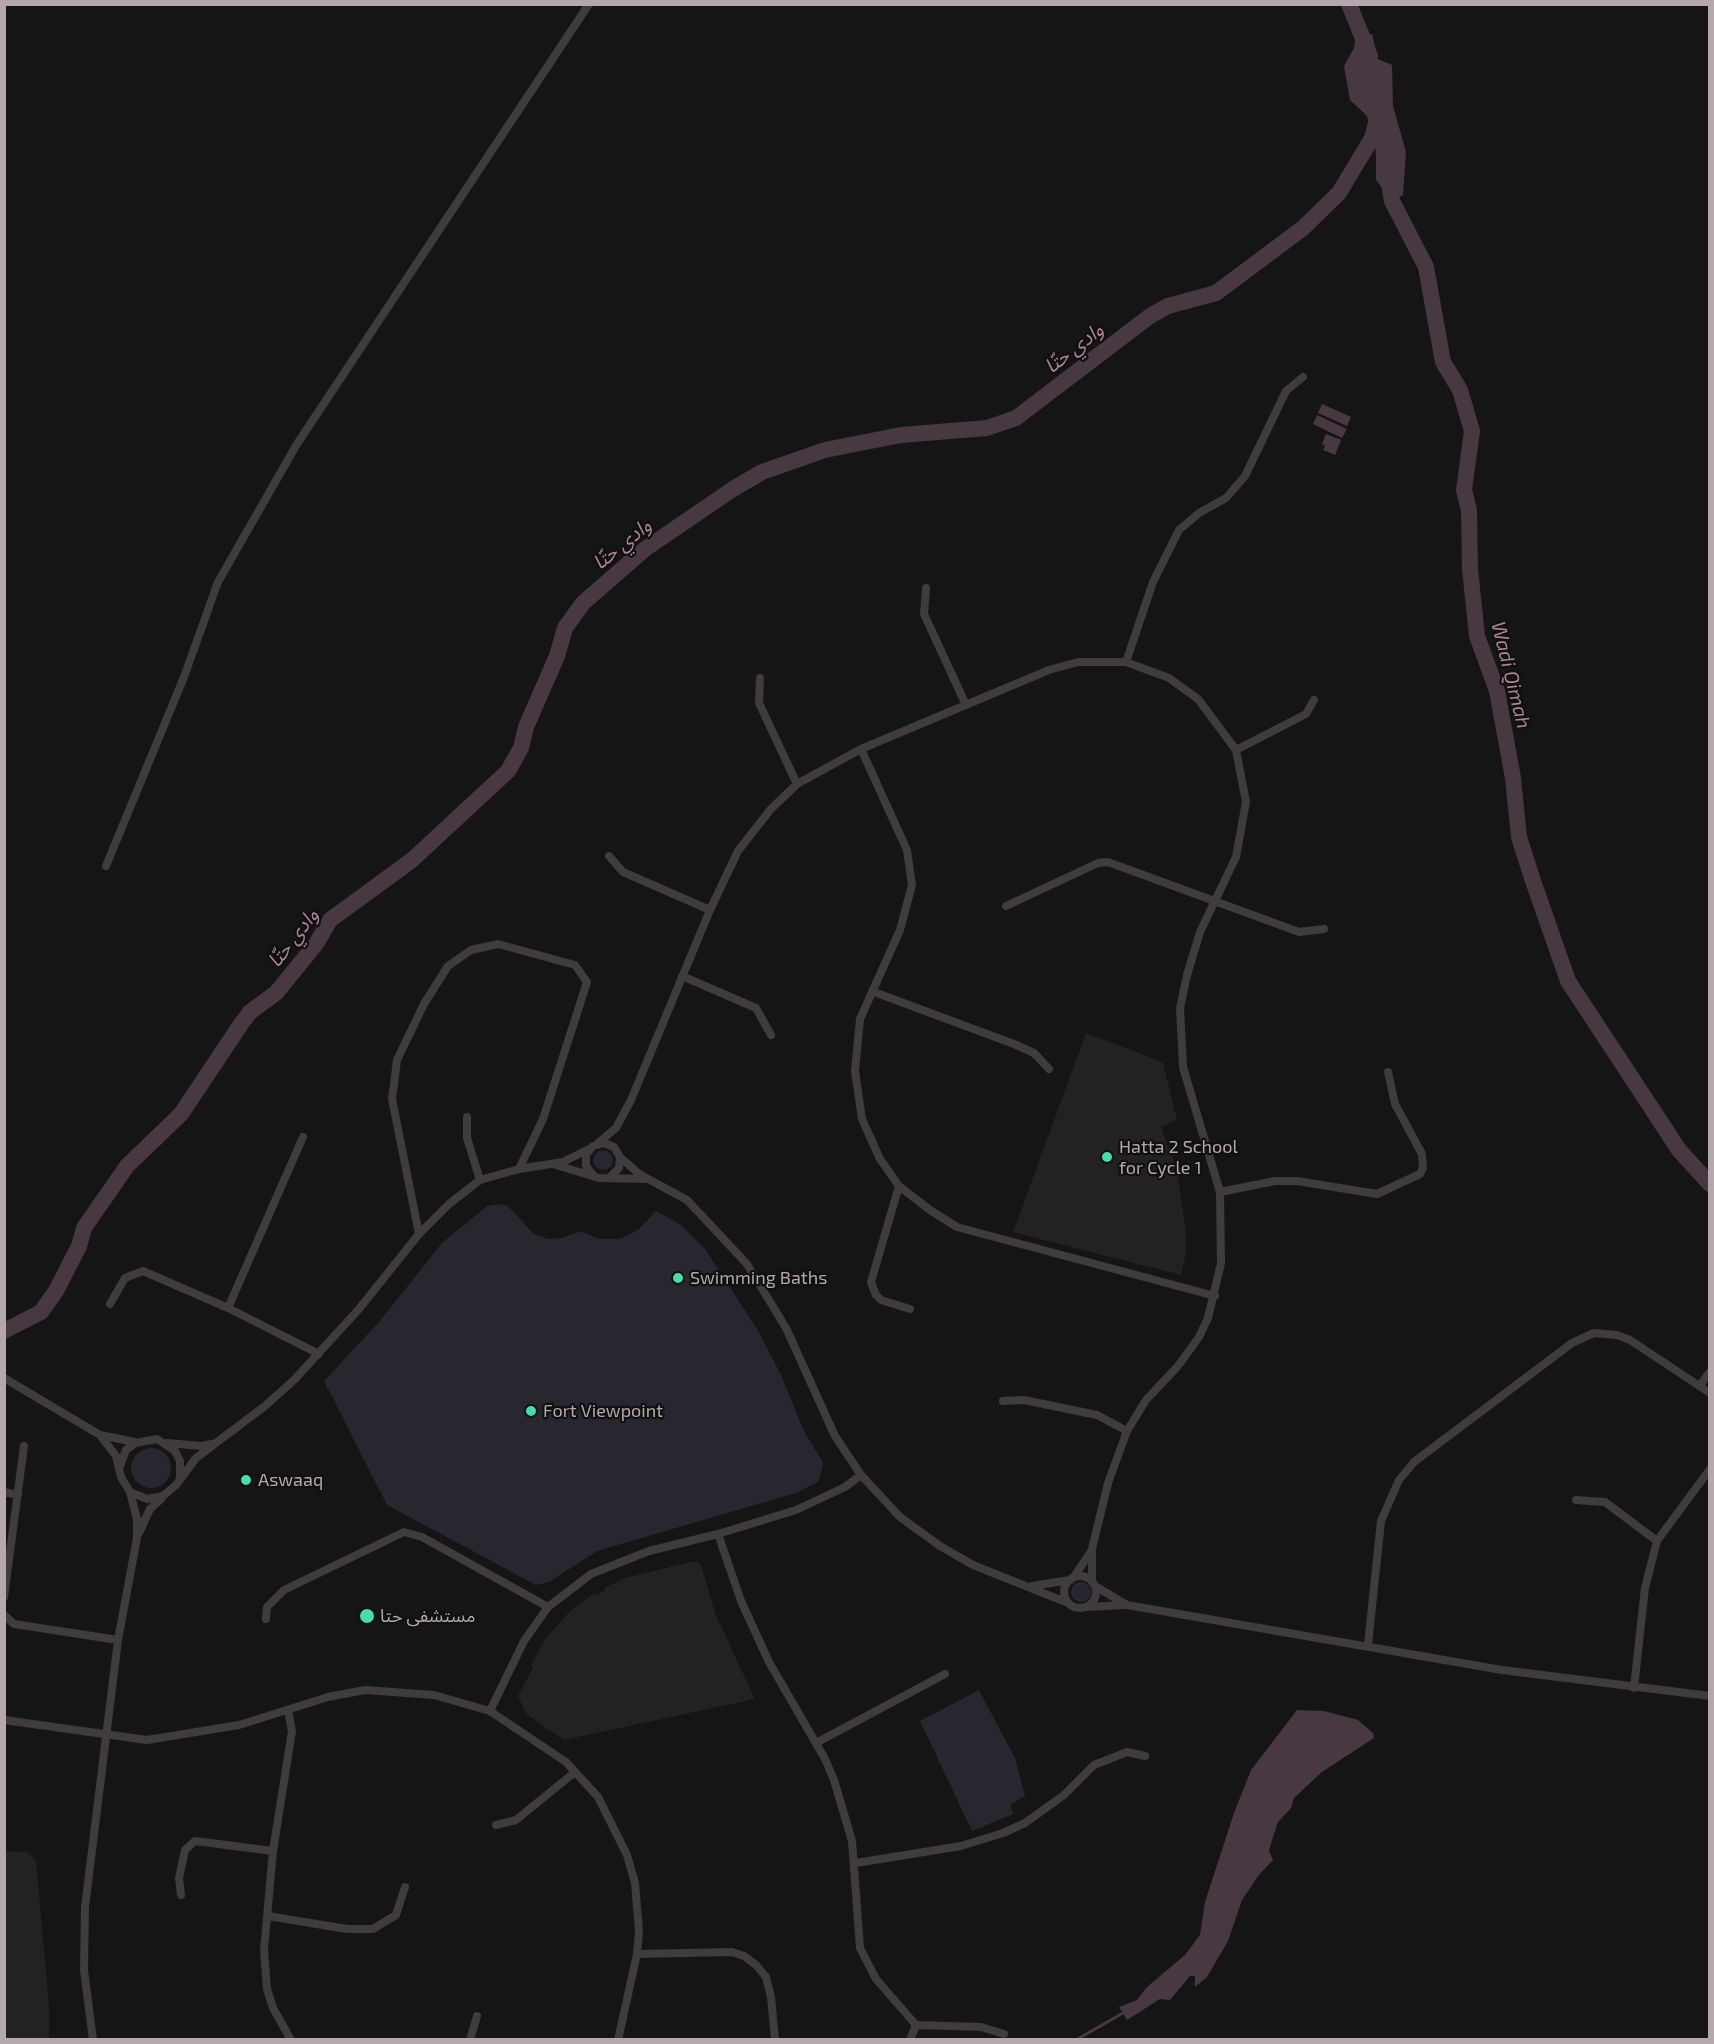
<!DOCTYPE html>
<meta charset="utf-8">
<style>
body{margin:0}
#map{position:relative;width:1714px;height:2044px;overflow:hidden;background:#161515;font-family:"Exo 2",sans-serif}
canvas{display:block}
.frame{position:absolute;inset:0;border:6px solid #b5a8ac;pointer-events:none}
</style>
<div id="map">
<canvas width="1714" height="2044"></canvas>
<div class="frame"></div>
</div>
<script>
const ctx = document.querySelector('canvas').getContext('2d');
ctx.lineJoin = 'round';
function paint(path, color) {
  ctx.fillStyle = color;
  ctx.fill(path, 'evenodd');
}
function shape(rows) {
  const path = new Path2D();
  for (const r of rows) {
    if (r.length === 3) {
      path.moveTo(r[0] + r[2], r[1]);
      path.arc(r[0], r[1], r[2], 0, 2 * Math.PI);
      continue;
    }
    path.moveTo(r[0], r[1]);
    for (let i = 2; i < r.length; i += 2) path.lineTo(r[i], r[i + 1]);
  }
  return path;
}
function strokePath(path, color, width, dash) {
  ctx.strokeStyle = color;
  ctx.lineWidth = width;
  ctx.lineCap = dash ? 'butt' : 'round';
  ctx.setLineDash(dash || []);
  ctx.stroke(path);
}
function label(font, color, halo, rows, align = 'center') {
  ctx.font = font + ' "Exo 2","Noto Sans Arabic",sans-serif';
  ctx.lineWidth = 4.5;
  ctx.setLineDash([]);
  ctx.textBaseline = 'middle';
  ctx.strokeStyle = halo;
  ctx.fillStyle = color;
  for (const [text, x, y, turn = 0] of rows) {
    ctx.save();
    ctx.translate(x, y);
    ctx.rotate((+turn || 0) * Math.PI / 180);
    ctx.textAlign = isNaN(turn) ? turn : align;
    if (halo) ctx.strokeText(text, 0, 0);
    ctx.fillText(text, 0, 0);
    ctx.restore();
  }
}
const built = shape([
 [1086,1033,1163,1062,1177,1120,1161,1127,1177,1171,1186,1231,1186,1253,1181,1275,1013,1232],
 [694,1561,701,1565,715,1613,755,1699,564,1740,526,1714,518,1696,533,1667,531,1665,547,1637,570,1611,594,1593,596,1595,605,1591,604,1588,625,1578],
 [5,1851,27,1852,36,1861,49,2005,49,2039,5,2039]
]);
const green = shape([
 [603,1160,10],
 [499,1204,508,1206,534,1234,548,1239,562,1238,580,1231,599,1239,620,1239,638,1230,656,1211,681,1225,705,1249,759,1332,781,1375,803,1429,823,1463,819,1481,796,1493,597,1551,549,1582,536,1585,387,1505,324,1381,379,1322,442,1243,487,1206],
 [151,1468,20],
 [1081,1592,10],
 [979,1690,1015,1758,1025,1796,1010,1805,1013,1814,972,1831,920,1721]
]);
const water = shape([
 [1372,34,1378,59,1392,65,1393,106,1406,152,1403,195,1392,201,1376,180,1376,152,1367,116,1350,100,1344,66,1354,48,1356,36],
 [1322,404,1351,417,1347,426,1318,413],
 [1317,415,1347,429,1342,438,1313,424],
 [1326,434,1341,440,1335,455,1323,450,1325,446,1322,444],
 [1297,1710,1324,1711,1358,1720,1373,1733,1374,1738,1322,1772,1294,1798,1291,1808,1278,1822,1272,1840,1269,1851,1273,1860,1258,1876,1242,1900,1228,1941,1207,1977,1195,1987,1195,1976,1190,1976,1170,2000,1160,1999,1127,2020,1119,2007,1137,2000,1147,1987,1185,1955,1200,1935,1205,1902,1234,1813,1251,1770]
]);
const stream = shape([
 [1076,2040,1123,2013]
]);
const river = shape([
 [1349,4,1370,56],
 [1388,178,1392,201,1426,267,1443,362,1460,390,1472,431,1464,490,1469,510,1470,569,1477,636,1497,691,1513,778,1519,837,1532,878,1568,981,1679,1150,1710,1184],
 [4,1331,41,1312,56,1291,79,1246,84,1228,127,1166,181,1114,241,1024,250,1012,276,993,316,944,330,920,412,860,508,771,521,748,526,727,557,656,565,628,583,603,645,549,733,489,762,472,825,450,901,435,987,428,1016,418,1150,316,1168,306,1216,293,1303,228,1339,193,1372,138,1378,116]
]);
const street = shape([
 [926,588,924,614,966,705],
 [1126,662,1153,582,1179,530,1199,513,1226,498,1245,476,1286,391,1303,377],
 [760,678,759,703,797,784],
 [861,749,907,850,912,885,900,930,860,1019,855,1071,862,1119,880,1159,899,1186,930,1210,957,1227,1215,1296],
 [1236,750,1306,714,1314,700],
 [609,856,623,872,710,910],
 [106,866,184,677,218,582,297,444,589,4],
 [1006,906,1098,863,1108,862,1299,932,1324,929],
 [682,976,756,1008,771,1035],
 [874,992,1014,1044,1034,1053,1049,1069],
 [467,1117,467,1138,480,1180],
 [598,1143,616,1128,631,1100,710,910,738,851,770,810,797,784,861,749,1049,670,1078,662,1126,662,1169,678,1198,699,1236,750,1246,802,1236,857,1200,932,1187,975,1180,1008,1183,1067,1220,1192,1221,1263,1208,1318,1199,1337,1178,1366,1146,1400,1127,1431,1108,1483,1092,1549,1092,1582],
 [620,1157,639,1174,687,1200,747,1264,786,1328,835,1436,861,1475,900,1517,940,1546,973,1565,1068,1603],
 [556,1165,599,1178,646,1179],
 [593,1175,586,1166,586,1155,593,1146,604,1143,614,1147,620,1157,619,1168,611,1176],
 [899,1186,871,1282,876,1295,881,1300,910,1309],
 [1220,1192,1275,1181,1297,1181,1377,1194,1420,1174,1423,1168,1422,1154,1395,1104,1388,1072],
 [419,1234,392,1099,397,1060,424,1004,448,966,471,950,498,944,575,965,587,982,543,1119,519,1169],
 [110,1304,125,1278,143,1271,228,1308,319,1354],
 [228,1308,303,1137],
 [4,1378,100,1435,135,1442],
 [1700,1385,1710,1372],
 [1003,1401,1024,1400,1097,1415,1127,1431],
 [100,1435,116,1456,121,1477,130,1492,147,1499,163,1496,176,1485,196,1458,265,1406,294,1380,359,1309,419,1234,449,1204,480,1180,519,1169,563,1162,589,1149],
 [167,1443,201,1446,212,1444],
 [120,1466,126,1450,135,1443,157,1439,175,1451,180,1461,180,1475],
 [4,1492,18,1495],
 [1576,1500,1605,1502,1657,1541],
 [139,1533,150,1509,161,1499],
 [718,1534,741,1601,769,1662,825,1759,834,1780,852,1841,860,1948,876,1979,916,2025,981,2027,1004,2034],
 [1080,1592,16],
 [1073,1578,1090,1553],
 [1032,1586,1070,1580],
 [1095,1586,1127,1605,1502,1670,1710,1696],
 [4,1597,24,1446],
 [1087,1607,1123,1605],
 [4,1615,14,1624,118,1640],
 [266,1619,267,1607,284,1590,404,1532,422,1537,548,1607],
 [1368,1645,1381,1521,1399,1480,1414,1462,1572,1343,1594,1333,1617,1335,1630,1340,1710,1393],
 [1634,1688,1645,1588,1657,1541,1710,1469],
 [288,1710,292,1731,273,1851,264,1950,267,1989,273,2008,291,2040],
 [490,1711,524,1641,548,1607,591,1574,649,1551,718,1534,796,1510,845,1487,861,1475],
 [4,1720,147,1740,239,1725,328,1697,365,1690,434,1695,490,1711,566,1762,598,1797,627,1855,635,1883,639,1931,637,1954,618,2040],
 [816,1743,945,1674],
 [496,1825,516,1820,575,1772],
 [856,1863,961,1846,1003,1833,1025,1823,1064,1795,1094,1765,1127,1752,1145,1756],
 [181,1895,179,1878,185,1850,195,1841,273,1851],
 [268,1916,347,1929,373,1929,396,1915,405,1887],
 [637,1954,732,1952,744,1956,756,1965,766,1977,771,1997,775,2040],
 [93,2040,84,1970,85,1907,118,1640,137,1538,137,1519,130,1492],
 [470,2040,477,2016],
 [910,2040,916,2025]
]);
const markers = [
 [1107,1157,6,"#47dcab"],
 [678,1278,6,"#47dcab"],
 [531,1411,6,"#47dcab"],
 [246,1480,6,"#47dcab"],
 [367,1616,8,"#47dcab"]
];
const poiNames = [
 ["Hatta 2 School",1119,1147],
 ["for Cycle 1",1119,1168],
 ["Swimming Baths",690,1278],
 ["Fort Viewpoint",543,1411],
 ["Aswaaq",258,1480],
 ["مستشفى حتا",380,1616]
];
const waterNames = [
 ["وادي حتّا",1074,348,-38],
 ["وادي حتّا",622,544,-39],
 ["Wadi Qimah",1511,675,76],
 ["وادي حتّا",293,938,-52]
];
paint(built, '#232121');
paint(green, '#28272f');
paint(water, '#483841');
strokePath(stream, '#483841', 3);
strokePath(river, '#483841', 16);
strokePath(street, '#403b3c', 8);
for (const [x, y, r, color] of markers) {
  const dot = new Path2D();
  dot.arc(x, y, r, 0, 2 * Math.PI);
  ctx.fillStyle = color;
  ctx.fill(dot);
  strokePath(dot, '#111010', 2);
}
label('18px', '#b5a8ac', '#111010', poiNames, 'left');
label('italic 20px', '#ac8398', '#111010', waterNames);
</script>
